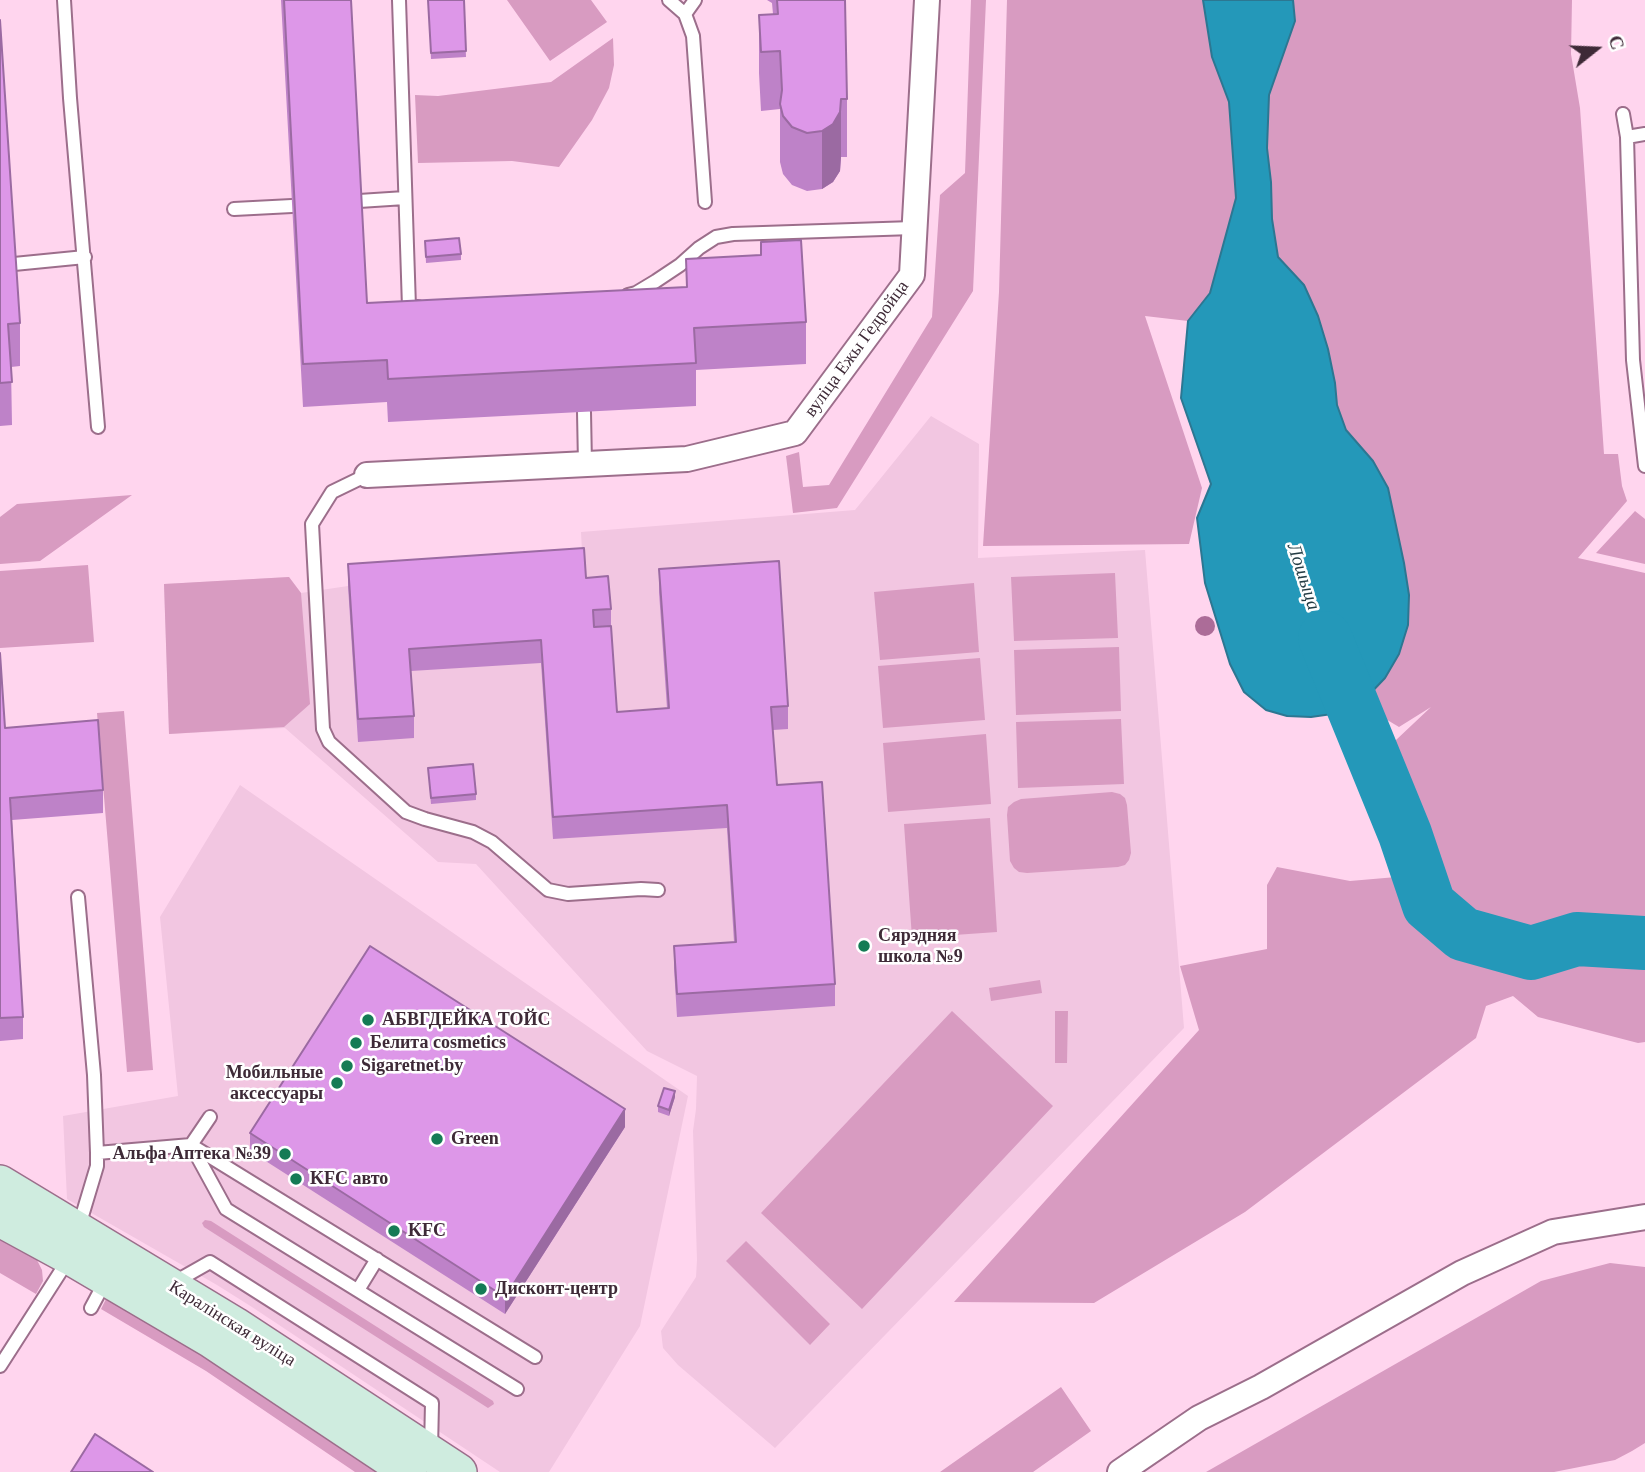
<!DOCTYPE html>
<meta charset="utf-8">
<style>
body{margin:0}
#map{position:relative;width:1645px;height:1472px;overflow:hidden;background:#ffd5ee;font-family:Georgia,serif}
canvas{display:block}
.north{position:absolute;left:1561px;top:14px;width:70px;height:70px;-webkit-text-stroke:5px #fff;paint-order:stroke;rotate:72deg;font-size:19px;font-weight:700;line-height:28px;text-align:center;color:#3e2a37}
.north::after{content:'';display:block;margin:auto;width:24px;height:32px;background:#3e2a37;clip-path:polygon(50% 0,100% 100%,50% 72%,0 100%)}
</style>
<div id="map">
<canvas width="1645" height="1472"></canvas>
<div class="north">С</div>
</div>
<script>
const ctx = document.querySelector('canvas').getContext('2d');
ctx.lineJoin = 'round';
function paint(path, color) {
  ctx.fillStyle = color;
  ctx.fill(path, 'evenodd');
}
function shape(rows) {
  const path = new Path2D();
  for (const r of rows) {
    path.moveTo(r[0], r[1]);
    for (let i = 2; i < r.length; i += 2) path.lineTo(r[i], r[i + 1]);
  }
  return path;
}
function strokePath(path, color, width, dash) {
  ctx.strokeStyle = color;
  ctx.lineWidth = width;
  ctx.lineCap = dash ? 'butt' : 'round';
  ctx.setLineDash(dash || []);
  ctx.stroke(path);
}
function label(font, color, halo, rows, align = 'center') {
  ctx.font = font + ' Georgia,serif';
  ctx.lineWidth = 5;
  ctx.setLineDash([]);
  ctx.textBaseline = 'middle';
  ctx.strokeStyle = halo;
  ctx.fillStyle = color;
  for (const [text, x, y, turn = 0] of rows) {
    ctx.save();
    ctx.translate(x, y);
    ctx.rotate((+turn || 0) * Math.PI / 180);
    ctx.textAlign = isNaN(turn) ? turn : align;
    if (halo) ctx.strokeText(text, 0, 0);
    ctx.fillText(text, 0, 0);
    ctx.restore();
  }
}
const built = shape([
 [931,416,979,444,978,558,1145,550,1184,1028,775,1448,678,1365,663,1348,661,1331,696,1277,697,1260,693,1131,696,1109,697,1076,647,1051,476,864,438,862,285,728,169,734,164,584,289,577,301,593,348,586,583,571,581,532,855,510],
 [240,785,688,1096,640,1326,549,1472,500,1472,252,1307,217,1285,67,1199,63,1116,178,1096,160,917]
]);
const green = shape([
 [507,0,591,0,607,22,550,61],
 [971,0,986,0,973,291,837,508,793,513,786,456,799,452,803,487,829,485,932,317,940,195,965,173],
 [1007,0,1203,0,1212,57,1229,102,1236,198,1210,293,1188,321,1145,316,1202,488,1189,544,983,546,999,292],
 [1293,0,1572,0,1571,54,1580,108,1604,454,1618,454,1622,486,1627,501,1578,558,1645,573,1645,1042,1638,1043,1538,1017,1513,996,1486,1006,1476,1038,1245,1212,1094,1303,954,1302,1199,1030,1180,966,1267,949,1267,885,1277,867,1350,881,1408,876,1385,796,1378,757,1431,707,1399,727,1384,718,1365,699,1385,678,1409,595,1388,489,1373,461,1346,431,1337,405,1335,383,1304,285,1278,257,1272,219,1271,182,1267,148,1269,95,1295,21],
 [613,38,614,65,609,88,592,120,559,167,512,161,418,163,415,95,438,96,551,82],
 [132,495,40,561,0,564,0,517,17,504],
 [1635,511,1645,519,1645,564,1596,553],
 [88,565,94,642,0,648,0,571],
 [1115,573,1118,638,1014,641,1011,577],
 [289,577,301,593,310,704,284,727,169,734,164,584],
 [974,583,979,652,880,660,874,592],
 [1119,647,1121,711,1016,715,1014,650],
 [980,658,985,720,883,728,878,666],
 [124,711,153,1070,127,1072,97,713],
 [1121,719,1124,784,1018,788,1016,722],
 [986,734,991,804,888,812,883,743],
 [1112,792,1120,794,1125,798,1127,805,1131,853,1129,860,1125,865,1118,867,1027,873,1019,872,1014,868,1010,861,1007,815,1008,807,1014,802,1021,799],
 [990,818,997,932,912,938,904,824],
 [1040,980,1042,993,991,1001,989,988],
 [952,1011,1053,1106,862,1309,761,1213],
 [1055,1011,1068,1011,1067,1063,1055,1063],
 [205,1220,211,1221,493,1401,494,1404,488,1408,204,1227,202,1223],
 [0,1236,36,1258,42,1270,43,1281,36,1294,0,1273],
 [746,1241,830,1324,810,1345,726,1261],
 [1610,1263,1645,1267,1645,1443,1632,1451,1615,1460,1554,1472,1206,1472,1541,1281],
 [108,1295,386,1472,355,1472,206,1371,101,1309],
 [1061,1387,1091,1431,1033,1472,940,1472]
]);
const water = shape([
 [1203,0,1293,0,1295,21,1269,95,1267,148,1271,182,1272,219,1278,257,1304,285,1318,316,1328,349,1335,383,1337,405,1346,430,1373,461,1388,488,1404,563,1409,595,1408,625,1399,654,1385,678,1365,699,1339,713,1311,717,1287,716,1266,710,1244,692,1230,664,1205,583,1197,518,1211,484,1181,398,1188,321,1210,293,1236,198,1229,102,1212,57,1203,0]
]);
const river = shape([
 [1325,638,1405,834,1429,905,1463,934,1531,953,1577,939,1645,943]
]);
const service = shape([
 [64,0,70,98,98,427],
 [399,0,409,307,418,307],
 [669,0,685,14,693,36,705,202],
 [685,14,695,0],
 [1623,114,1627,137],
 [1645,134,1627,137,1633,360,1645,466],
 [359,201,405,198],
 [234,209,292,206],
 [14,264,85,257],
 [628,295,636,293,656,281,680,265,699,248,716,237,733,234,913,228],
 [584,412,585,464],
 [367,475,332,492,312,524,323,729,329,742,406,812,425,819,473,832,492,842,548,890,568,894,641,889,658,890],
 [78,897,94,1075,97,1153,97,1166,79,1226],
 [191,1145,226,1209,517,1389],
 [191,1145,210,1117],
 [97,1153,191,1145,535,1357],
 [173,1283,210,1262,432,1403,431,1449],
 [358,1290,377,1259],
 [91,1308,99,1293],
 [0,1366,68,1260]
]);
const minor = shape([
 [367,475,687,459,795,433,912,275,927,0],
 [1120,1472,1199,1418,1261,1387,1462,1273,1553,1232,1645,1217]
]);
const secondary = shape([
 [0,1183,235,1325,459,1472],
 [0,1219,70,1257,211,1340,409,1472]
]);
const trees = [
 [1205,626]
];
const wall = shape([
 [281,0,351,0,367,303,686,287,686,259,806,322,806,364,696,370,696,406,388,422,387,402,303,407],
 [428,0,464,0,466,57,431,59],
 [767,0,845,0,847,99,847,157,841,157,840,171,833,182,822,189,807,191,792,185,783,174,780,162,780,109,761,111,759,73,759,15,773,14,772,3],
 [0,20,20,323,20,366,11,367,12,425,0,426],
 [425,241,461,254,461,260,426,263],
 [348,564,586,578,611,609,611,626,617,712,667,708,659,592,659,569,788,706,788,729,773,730,777,785,835,984,835,1006,677,1017,674,968,674,946,734,942,727,828,553,839,541,663,411,671,414,716,414,738,358,742,348,586],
 [0,653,5,728,103,790,103,813,12,820,23,1017,23,1039,0,1041],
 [428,768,476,794,476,800,431,804],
 [675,1097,669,1116,658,1112,658,1106],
 [625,1127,505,1314,250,1151,250,1133]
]);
const shadedWall = shape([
 [841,99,841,157,840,171,833,182,822,189,822,131],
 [675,1091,675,1097,669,1116,669,1110],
 [625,1109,625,1127,505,1314,505,1297]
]);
const building = shape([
 [284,0,351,0,367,303,687,287,686,259,761,255,761,242,801,240,806,322,694,328,696,363,388,379,387,360,303,364,284,0],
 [428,0,464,0,466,51,431,53,428,0],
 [777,0,845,0,847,99,841,99,840,112,833,124,822,131,807,133,792,127,783,116,780,104,782,90,780,51,761,52,759,15,778,14,777,0],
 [0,20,20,323,8,324,12,382,0,383,0,20],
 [459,238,461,254,426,257,425,241,459,238],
 [584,548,586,578,608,576,611,609,593,610,594,627,611,626,617,712,669,708,659,569,779,561,788,706,771,707,777,785,822,782,835,984,677,994,674,946,736,942,727,805,553,817,541,640,409,649,414,716,358,719,348,564,584,548],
 [0,653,5,728,98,720,103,790,10,798,23,1017,0,1018,0,653],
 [473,764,476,794,431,798,428,768,473,764],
 [370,946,625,1109,505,1297,250,1133,370,946],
 [664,1088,675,1091,669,1110,658,1106,664,1088],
 [95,1434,153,1472,71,1472,95,1434]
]);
const markers = [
 [864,946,7,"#157b55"],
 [368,1020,7,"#157b55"],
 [356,1043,7,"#157b55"],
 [347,1066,7,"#157b55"],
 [337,1083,7,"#157b55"],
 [437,1139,7,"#157b55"],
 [285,1154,7,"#157b55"],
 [296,1179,7,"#157b55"],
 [394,1231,7,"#157b55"],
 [481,1289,7,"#157b55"]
];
const streetNames = [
 ["вуліца Ежы Гедройца",857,349,-54],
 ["Каралінская вуліца",232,1324,32]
];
const poiNames = [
 ["Сярэдняя",878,936],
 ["школа №9",878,957],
 ["АБВГДЕЙКА ТОЙС",382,1020],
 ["Белита cosmetics",370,1043],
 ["Sigaretnet.by",361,1066],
 ["Мобильные",323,1073,"right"],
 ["аксессуары",323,1094,"right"],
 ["Green",451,1139],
 ["Альфа Аптека №39",271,1154,"right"],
 ["KFC авто",310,1179],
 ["KFC",408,1231],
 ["Дисконт-центр",495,1289]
];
const waterNames = [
 ["Лошыца",1303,577,72]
];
paint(built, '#f2c6e1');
paint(green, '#d89bc1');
paint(water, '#2498b9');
strokePath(water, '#2c7792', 2);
strokePath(river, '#2498b9', 54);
strokePath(service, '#9c6e8b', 16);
strokePath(minor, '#9c6e8b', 28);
strokePath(secondary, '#9c6e8b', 38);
strokePath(service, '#fff', 12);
strokePath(minor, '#fff', 24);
strokePath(secondary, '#cfecdf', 35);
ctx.fillStyle = '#ac6c98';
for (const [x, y] of trees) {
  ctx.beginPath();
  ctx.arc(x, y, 10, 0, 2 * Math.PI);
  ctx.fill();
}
paint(wall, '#be82c8');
paint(shadedWall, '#9b6aa2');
paint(building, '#dd97e8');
strokePath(building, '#9b6aa2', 2);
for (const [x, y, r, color] of markers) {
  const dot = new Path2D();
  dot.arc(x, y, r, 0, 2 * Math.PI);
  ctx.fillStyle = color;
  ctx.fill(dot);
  strokePath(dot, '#fff', 2.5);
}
label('18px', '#3e2a37', '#fff', streetNames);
label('bold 18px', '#3e2a37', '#fff', poiNames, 'left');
label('italic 19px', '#243c44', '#fff', waterNames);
</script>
